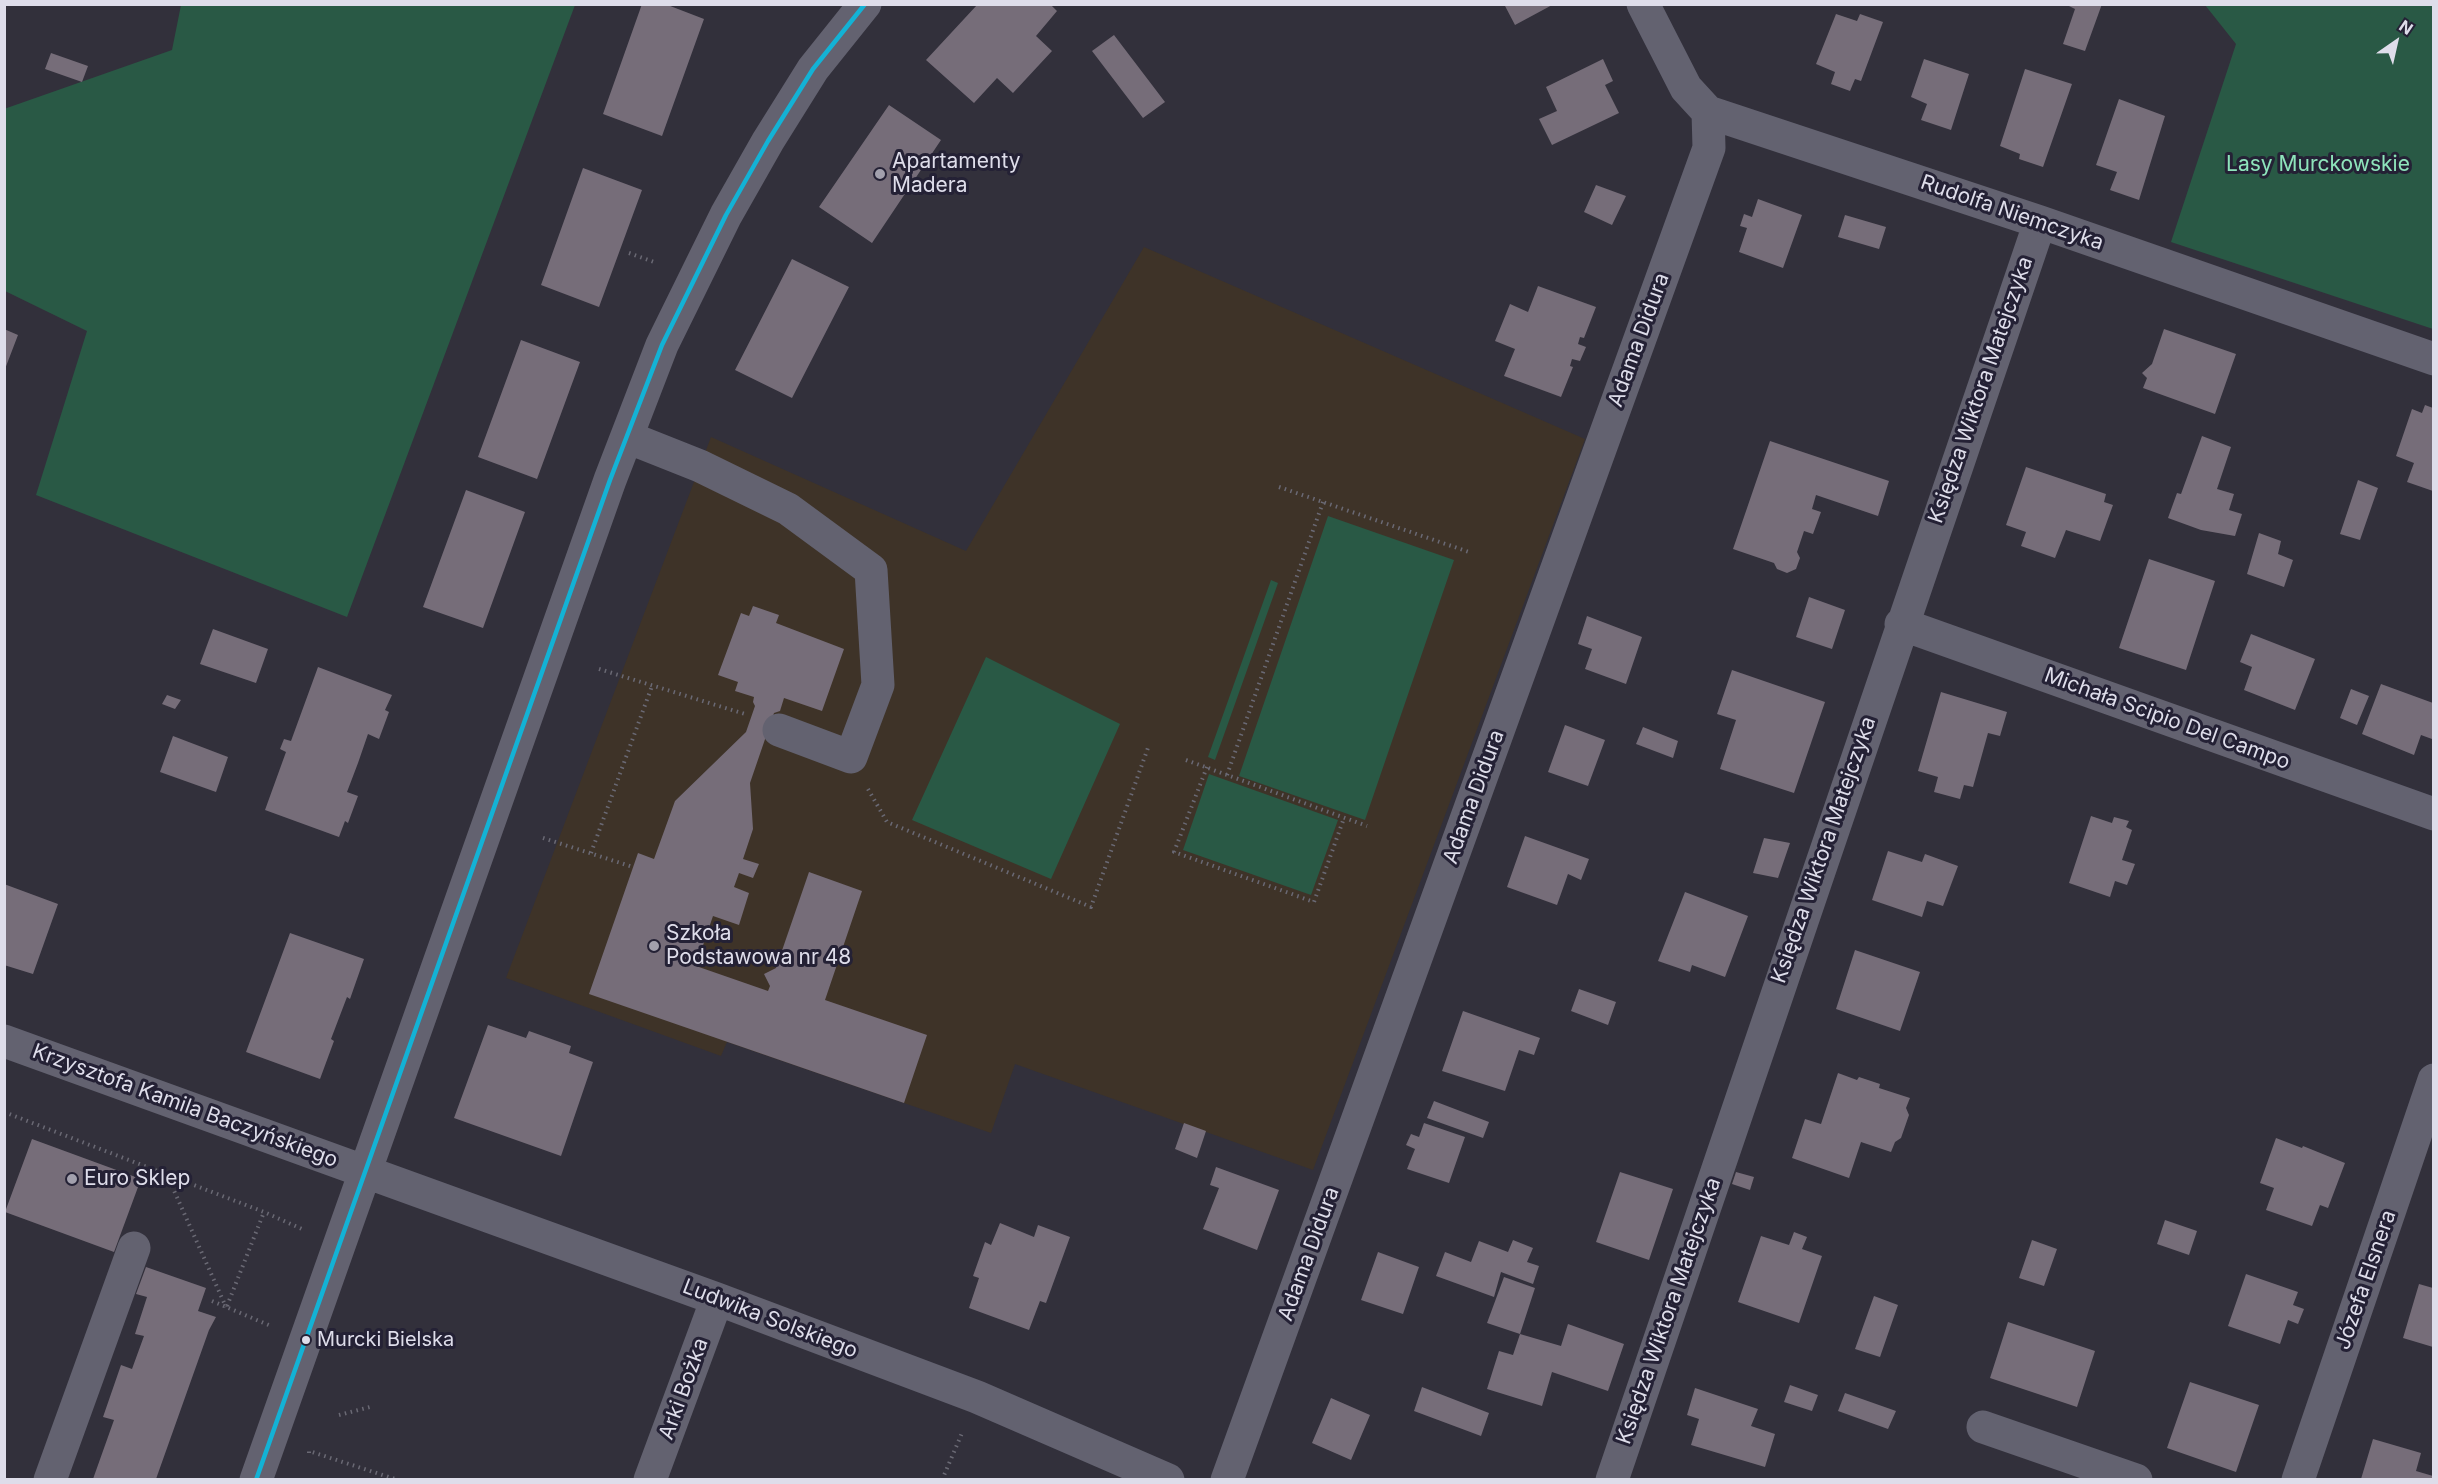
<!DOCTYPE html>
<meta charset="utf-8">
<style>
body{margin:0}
#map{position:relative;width:2438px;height:1484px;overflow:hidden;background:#32303b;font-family:Inter,sans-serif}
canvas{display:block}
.frame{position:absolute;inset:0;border:6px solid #deddea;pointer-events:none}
.north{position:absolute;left:2366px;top:12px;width:60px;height:60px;-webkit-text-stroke:4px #242135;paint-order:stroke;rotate:34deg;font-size:16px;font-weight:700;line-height:24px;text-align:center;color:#deddea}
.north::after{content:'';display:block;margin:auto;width:21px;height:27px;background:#deddea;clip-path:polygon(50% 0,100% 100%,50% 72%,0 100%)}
</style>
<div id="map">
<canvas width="2438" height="1484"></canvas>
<div class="frame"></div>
<div class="north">N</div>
</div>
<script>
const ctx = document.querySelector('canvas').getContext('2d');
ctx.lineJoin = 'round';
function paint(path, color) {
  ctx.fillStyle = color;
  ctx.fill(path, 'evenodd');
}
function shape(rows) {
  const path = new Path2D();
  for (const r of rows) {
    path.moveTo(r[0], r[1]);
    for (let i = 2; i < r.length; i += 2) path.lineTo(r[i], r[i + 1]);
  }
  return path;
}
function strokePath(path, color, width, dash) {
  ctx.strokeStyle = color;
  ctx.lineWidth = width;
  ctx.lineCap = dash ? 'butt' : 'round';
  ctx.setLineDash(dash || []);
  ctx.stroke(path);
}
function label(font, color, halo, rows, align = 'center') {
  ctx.font = font + ' Inter,sans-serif';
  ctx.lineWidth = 6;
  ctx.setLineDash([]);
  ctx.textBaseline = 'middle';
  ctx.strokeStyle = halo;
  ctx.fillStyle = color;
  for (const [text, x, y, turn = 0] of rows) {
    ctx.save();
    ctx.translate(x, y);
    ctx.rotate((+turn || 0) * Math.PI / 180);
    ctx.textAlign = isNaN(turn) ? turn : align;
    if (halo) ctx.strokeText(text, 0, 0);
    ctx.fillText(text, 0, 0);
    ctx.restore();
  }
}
const education = shape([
 [1144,247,1585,439,1313,1170,1015,1064,991,1133,727,1042,721,1056,506,978,711,437,966,551]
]);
const green = shape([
 [181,5,575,5,347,617,36,495,87,331,5,291,4,109,172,50],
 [2205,5,2433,5,2433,329,2171,242,2236,44],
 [1328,516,1454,560,1365,820,1239,776],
 [1271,580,1278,583,1215,760,1208,757],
 [986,657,1120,724,1051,879,912,820],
 [1209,774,1338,820,1311,895,1183,850]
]);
const building = shape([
 [642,4,665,4,704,19,662,136,603,114],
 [1504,4,1554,4,1515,25],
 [2102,4,2085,51,2063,44,2075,9,2065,4],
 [977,5,1051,5,1057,11,1036,36,1052,51,1013,93,997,78,974,103,926,60],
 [1836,14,1857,21,1860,14,1883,22,1861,81,1855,79,1850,91,1831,84,1835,72,1816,64],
 [1114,35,1165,102,1143,118,1092,51],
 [51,53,88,66,82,82,45,69],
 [1603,59,1613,81,1605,85,1619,113,1552,145,1539,119,1557,111,1546,87],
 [1924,59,1969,74,1951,130,1921,120,1927,104,1911,97],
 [2025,69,2072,84,2043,167,2019,159,2020,154,2000,146],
 [2119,99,2165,116,2139,200,2110,190,2117,172,2096,165],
 [889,105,941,140,872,243,819,207],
 [583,168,642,190,599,307,541,285],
 [1596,185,1626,196,1612,225,1584,212],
 [1758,199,1802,215,1783,268,1739,252,1747,228,1740,226,1744,214,1752,217],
 [1845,215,1886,227,1879,249,1838,237],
 [792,259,849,287,792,398,735,370],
 [1538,286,1596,307,1584,338,1580,337,1578,344,1586,347,1580,361,1572,359,1570,366,1573,367,1561,397,1504,376,1515,349,1495,341,1510,304,1528,312],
 [4,329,18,335,5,369,4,369],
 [2164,329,2236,354,2215,414,2143,388,2147,378,2142,373,2152,364],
 [521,340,580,362,537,479,478,457],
 [2425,405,2433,408,2433,491,2407,482,2414,463,2396,456,2412,409,2422,413],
 [2202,436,2231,447,2217,489,2234,494,2229,510,2242,514,2235,536,2201,530,2168,518,2177,493,2181,494],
 [1770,441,1889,481,1878,516,1816,495,1812,509,1821,512,1813,534,1804,531,1797,552,1800,558,1796,569,1787,573,1777,569,1774,563,1733,549],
 [2026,467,2106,494,2104,502,2113,505,2100,541,2066,530,2055,558,2021,546,2026,532,2006,525],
 [2358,480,2378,488,2360,540,2340,534],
 [466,490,525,512,483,628,423,607],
 [2259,533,2281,541,2278,554,2293,560,2284,587,2247,574],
 [2149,559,2215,581,2186,670,2119,648],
 [1809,597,1845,610,1832,649,1796,637],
 [753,606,779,615,776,623,844,649,822,711,784,698,780,711,774,713,750,783,753,829,743,859,759,864,753,878,739,873,734,887,749,893,739,925,713,916,696,966,768,991,770,986,764,974,776,968,809,872,862,891,825,1000,927,1035,904,1103,589,994,638,853,654,859,675,801,746,732,755,706,753,702,754,697,735,691,738,682,718,675,741,613,749,616],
 [1587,616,1642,637,1626,684,1585,669,1592,649,1578,644],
 [213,629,268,649,256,683,200,664],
 [2251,634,2315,659,2295,710,2244,690,2252,667,2240,662],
 [318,667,392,695,385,710,389,712,379,739,368,734,358,763,347,792,358,796,348,823,345,821,339,837,265,810,286,752,280,749,284,739,291,741],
 [1732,670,1825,702,1794,793,1720,769,1736,720,1717,714],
 [2381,684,2433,703,2433,735,2432,739,2421,735,2414,755,2362,734],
 [2351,689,2369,696,2357,725,2340,718],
 [1941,692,2007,712,2000,736,1988,733,1973,787,1964,785,1960,799,1934,792,1938,777,1918,771],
 [167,695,181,700,175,709,162,704],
 [1565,725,1605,740,1588,786,1548,772],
 [1643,727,1678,741,1673,758,1636,744],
 [173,736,228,757,216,792,160,772],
 [2091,816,2112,823,2114,817,2129,821,2126,827,2132,830,2122,860,2135,864,2127,885,2115,881,2110,897,2069,883],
 [1525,836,1589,859,1581,880,1568,874,1557,905,1507,887],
 [1764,838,1790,843,1778,878,1753,873],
 [1888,851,1922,862,1925,854,1958,866,1943,906,1927,901,1922,917,1872,900],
 [4,884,58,904,33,974,4,965],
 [1685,892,1748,916,1725,977,1692,965,1690,972,1658,961],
 [290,933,364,959,350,999,347,997,331,1039,334,1041,320,1079,246,1052],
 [1855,950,1920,972,1900,1031,1836,1009],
 [1579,989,1616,1002,1608,1025,1571,1011],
 [1463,1011,1540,1038,1534,1055,1519,1050,1505,1091,1442,1071],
 [488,1025,526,1038,529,1031,571,1046,569,1053,593,1062,561,1156,454,1118],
 [1838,1073,1857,1080,1859,1077,1880,1084,1879,1088,1910,1098,1906,1108,1909,1115,1901,1138,1895,1142,1891,1152,1861,1142,1849,1178,1792,1158,1805,1119,1821,1124],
 [1434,1101,1489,1122,1483,1138,1427,1118],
 [1184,1123,1206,1131,1197,1158,1175,1149],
 [1424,1123,1465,1137,1449,1183,1407,1169,1415,1149,1406,1145,1411,1134,1419,1137],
 [2276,1138,2302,1148,2303,1146,2345,1163,2328,1208,2320,1205,2312,1226,2266,1210,2274,1188,2260,1183],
 [32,1139,141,1179,114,1252,5,1212],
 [1216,1167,1279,1190,1257,1250,1203,1229,1219,1188,1210,1185],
 [1620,1172,1673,1189,1649,1260,1596,1242],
 [1736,1172,1754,1177,1750,1190,1732,1184],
 [2165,1220,2197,1231,2189,1255,2157,1244],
 [1000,1223,1034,1237,1038,1225,1070,1237,1046,1303,1040,1301,1029,1330,969,1308,979,1278,973,1276,985,1242,991,1245],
 [1794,1232,1807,1237,1802,1249,1822,1256,1799,1323,1738,1302,1761,1236,1789,1245],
 [1513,1240,1533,1248,1527,1262,1539,1266,1533,1284,1501,1272,1494,1297,1436,1276,1445,1252,1471,1262,1479,1241,1508,1252],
 [2032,1240,2057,1249,2044,1286,2019,1278],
 [1378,1252,1419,1267,1403,1314,1361,1300],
 [146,1267,206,1288,198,1311,216,1317,209,1330,156,1479,93,1479,114,1420,103,1417,121,1365,132,1369,144,1336,135,1334,147,1297,136,1294],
 [2246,1274,2298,1292,2293,1305,2304,1309,2298,1324,2288,1320,2280,1344,2228,1326],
 [1504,1277,1535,1288,1520,1334,1487,1323],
 [2419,1284,2433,1288,2433,1347,2403,1338],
 [1874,1296,1898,1305,1880,1357,1855,1349],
 [2008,1322,2095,1351,2077,1407,1990,1378],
 [1568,1324,1624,1344,1608,1391,1552,1372,1542,1406,1487,1389,1499,1351,1513,1355,1520,1334,1561,1346],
 [2190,1382,2259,1405,2236,1472,2167,1448],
 [1790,1385,1818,1395,1812,1411,1784,1402],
 [1422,1387,1489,1413,1481,1436,1414,1411],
 [1695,1388,1758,1409,1751,1426,1775,1434,1765,1467,1691,1445,1699,1419,1687,1415],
 [1845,1393,1896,1411,1888,1429,1838,1411],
 [1331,1398,1370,1415,1351,1460,1312,1443],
 [2373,1439,2421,1453,2416,1471,2433,1476,2433,1479,2361,1479]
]);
const path = shape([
 [629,253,657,263],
 [1279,487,1469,552],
 [599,669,745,714],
 [1186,760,1367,826],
 [1207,767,1174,852,1314,902,1344,818],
 [1227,775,1323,502],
 [868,789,887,822,1091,907,1149,745],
 [543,838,633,867],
 [591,853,652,686],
 [4,1112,264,1212,302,1229],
 [167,1175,226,1307],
 [212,1301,271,1326],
 [227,1306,264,1212],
 [339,1415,370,1407],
 [309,1453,309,1451,398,1480],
 [942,1480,962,1433]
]);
const minor = shape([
 [1643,4,1686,88,1708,112,2040,222,2434,359],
 [627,437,700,466,788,509,871,570,878,685,851,757,779,730],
 [1901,624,2434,814],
 [4,1041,717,1299,977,1397,1168,1480],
 [1983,1427,2136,1480],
 [50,1480,134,1248],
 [256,1480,610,480,662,345,726,215,768,141,813,69,865,4],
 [650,1480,717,1299],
 [1227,1480,1709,148,1708,112],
 [1612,1480,2040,222],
 [2298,1480,2434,1080]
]);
const bus1 = shape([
 [256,1480,610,480,662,345,726,215,768,141,813,69,865,4]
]);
const markers = [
 [880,174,6,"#a2a0ad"],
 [654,946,6,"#a2a0ad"],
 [72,1179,6,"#a2a0ad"],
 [306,1340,5,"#deddea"]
];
const busNames = [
 ["Murcki Bielska",317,1340]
];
const poiNames = [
 ["Apartamenty",892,162],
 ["Madera",892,186],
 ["Szkoła",666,934],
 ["Podstawowa nr 48",666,958],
 ["Euro Sklep",84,1179]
];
const parkNames = [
 ["Lasy Murckowskie",2318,165]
];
const streetNames = [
 ["Rudolfa Niemczyka",2012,213,19],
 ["Adama Didura",1639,340,-70],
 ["Księdza Wiktora Matejczyka",1981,390,-71],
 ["Michała Scipio Del Campo",2167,719,20],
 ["Adama Didura",1474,797,-70],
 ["Księdza Wiktora Matejczyka",1824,850,-71],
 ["Krzysztofa Kamila Baczyńskiego",185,1106,20],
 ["Adama Didura",1309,1254,-70],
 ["Józefa Elsnera",2366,1280,-71],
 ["Księdza Wiktora Matejczyka",1669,1311,-71],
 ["Ludwika Solskiego",770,1319,21],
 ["Arki Bożka",684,1389,-70]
];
paint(education, '#3e3328');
paint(green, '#295945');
paint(building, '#766d79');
strokePath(path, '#6a6974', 4, [1.5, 4.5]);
strokePath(minor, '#636270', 33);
strokePath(bus1, '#13b2d5', 4.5);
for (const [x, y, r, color] of markers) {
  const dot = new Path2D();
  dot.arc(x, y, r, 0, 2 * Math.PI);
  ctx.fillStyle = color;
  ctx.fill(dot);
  strokePath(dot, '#242135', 2);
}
label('20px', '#deddea', '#242135', busNames, 'left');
label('21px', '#deddea', '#242135', poiNames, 'left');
label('21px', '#8ee4bb', '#242135', parkNames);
label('21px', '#deddea', '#242135', streetNames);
</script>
